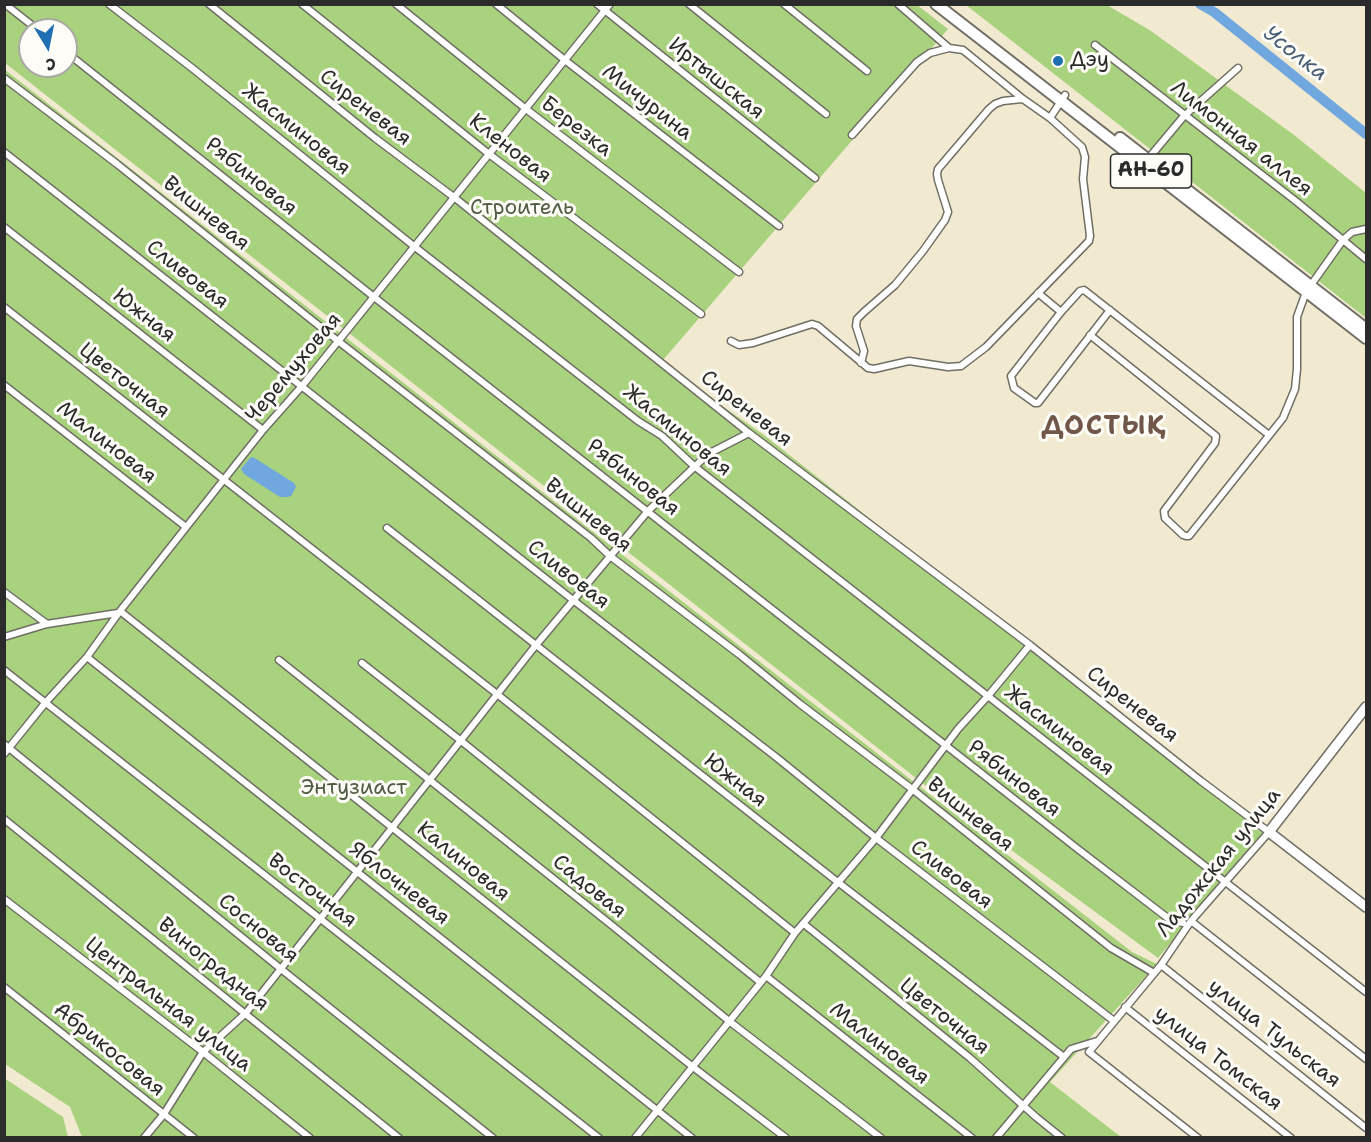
<!DOCTYPE html>
<meta charset="utf-8">
<style>
body{margin:0}
#map{position:relative;width:1371px;height:1142px;overflow:hidden;background:#f1e9d0;font-family:"Shantell Sans",sans-serif}
canvas{display:block}
.frame{position:absolute;inset:0;border:6px solid #2b2b2b;pointer-events:none}
.north{position:absolute;left:18px;top:18px;width:60px;height:60px;box-sizing:border-box;background:#fdfcf7;border:2px solid #a9a8a5;border-radius:50%;rotate:170deg;font-size:16px;font-weight:700;line-height:24px;text-align:center;color:#2b2b2b}
.north::after{content:'';display:block;margin:auto;width:21px;height:27px;background:#1f6fb2;clip-path:polygon(50% 0,100% 100%,50% 72%,0 100%)}
</style>
<div id="map">
<canvas width="1371" height="1142"></canvas>
<div class="frame"></div>
<div class="north">С</div>
</div>
<script>
const ctx = document.querySelector('canvas').getContext('2d');
ctx.lineJoin = 'round';
function paint(path, color) {
  ctx.fillStyle = color;
  ctx.fill(path, 'evenodd');
}
function shape(rows) {
  const path = new Path2D();
  for (const r of rows) {
    path.moveTo(r[0], r[1]);
    for (let i = 2; i < r.length; i += 2) path.lineTo(r[i], r[i + 1]);
  }
  return path;
}
function strokePath(path, color, width, dash) {
  ctx.strokeStyle = color;
  ctx.lineWidth = width;
  ctx.lineCap = dash ? 'butt' : 'round';
  ctx.setLineDash(dash || []);
  ctx.stroke(path);
}
function label(font, color, halo, rows, align = 'center') {
  ctx.font = font + ' "Shantell Sans",sans-serif';
  ctx.lineWidth = 6;
  ctx.setLineDash([]);
  ctx.textBaseline = 'middle';
  ctx.strokeStyle = halo;
  ctx.fillStyle = color;
  for (const [text, x, y, turn = 0] of rows) {
    ctx.save();
    ctx.translate(x, y);
    ctx.rotate((+turn || 0) * Math.PI / 180);
    ctx.textAlign = isNaN(turn) ? turn : align;
    if (halo) ctx.strokeText(text, 0, 0);
    ctx.fillText(text, 0, 0);
    ctx.restore();
  }
}
const green = shape([
 [4,5,917,5,948,29,663,360,722,406,764,435,1030,645,1081,691,1263,833,1158,958,958,811,5,63],
 [30,30,66,30,66,66,30,66],
 [966,5,1107,5,1151,31,1294,135,1366,193,1366,318],
 [4,69,592,531,1132,952,1157,964,1050,1082,1121,1137,82,1137,70,1107,5,1064],
 [4,1078,63,1117,68,1137,5,1137]
]);
const water = shape([
 [253,457,294,483,296,487,291,496,287,497,280,497,244,474,241,469,250,458]
]);
const river = shape([
 [1200,4,1214,12,1366,134]
]);
const minor = shape([
 [5,4,38,30],
 [109,4,192,68,415,247,638,421,662,436,694,466,1366,992],
 [209,4,375,138,455,198,749,433,1030,645,1201,781,1269,832,1191,921,1161,965,1089,1052,1198,1138],
 [302,4,489,154,701,314],
 [396,4,526,109,739,272],
 [496,4,566,61,779,226],
 [597,4,815,178],
 [689,4,826,114],
 [784,4,867,71],
 [1095,45,1297,202,1366,259],
 [66,52,374,297,1083,853,1169,919,1183,923],
 [4,78,117,164,338,341,591,538,610,556,740,655,800,704,912,789,1111,948,1154,973],
 [1050,118,1065,95],
 [852,135,917,62,930,53,949,48],
 [4,152,573,600,776,757,876,838,1114,1021],
 [1148,159,1184,116,1238,68],
 [4,227,263,430],
 [1038,293,1061,312],
 [4,307,497,694,795,933],
 [1110,310,1038,403,1035,403,1014,388,1011,376,1061,312,1080,291,1084,290,1269,435],
 [1090,335,1216,436,1215,443,1164,511,1165,518,1183,535,1186,536,1189,536,1283,418,1295,389,1297,369,1297,317,1306,292,1343,240,1352,232,1366,229],
 [731,341,739,345,753,343,812,324,818,326,868,368,874,369,909,361,948,367,961,366,986,347,1089,241,1090,236,1083,179,1085,157,1082,147,1050,118,1023,99,963,50,949,48,898,4],
 [861,363,864,351,856,326,857,319,864,312,895,285,923,251,945,220,948,212,938,180,937,174,938,169,989,109,995,104,1003,101,1022,99],
 [4,385,186,527],
 [387,528,839,883,1064,1057],
 [4,592,47,624],
 [120,611,693,1067,786,1138],
 [4,637,47,624,118,613],
 [87,657,692,1138],
 [279,660,614,927,729,1021,881,1138],
 [362,663,460,740,760,982],
 [4,670,599,1138],
 [4,744,281,969,493,1138],
 [4,754,46,702,87,657,120,611,263,430,302,386,610,4],
 [4,819,399,1138],
 [4,899,203,1052,310,1138],
 [1191,921,1366,1059],
 [804,924,970,1058,1036,1117,1062,1138],
 [1161,965,1366,1128],
 [766,976,972,1138],
 [4,987,194,1138],
 [1125,1007,1291,1138],
 [144,1138,164,1114,203,1052,246,1013,536,645,648,511,708,454,749,433],
 [635,1138,766,976,795,933,876,838,958,729,988,696,1030,645],
 [996,1138,1071,1049,1097,1041]
]);
const secondary = shape([
 [1366,707,1269,832,1366,907]
]);
const primary = shape([
 [936,4,1366,338],
 [1120,138,1366,329]
]);
const markers = [
 [1058,61,6,"#1f6fb2"]
];
const shields = [
 [1151,171,81]
];
const shieldNames = [
 ["АН-60",1151,171]
];
const poiNames = [
 ["Дэу",1070,61]
];
const streetNames = [
 ["Иртышская",716,79,39],
 ["Мичурина",647,103,38],
 ["Сиреневая",365,108,38],
 ["Березка",576,127,38],
 ["Жасминовая",296,130,39],
 ["Лимонная аллея",1241,139,38],
 ["Кленовая",510,149,38],
 ["Рябиновая",251,177,39],
 ["Вишневая",206,214,39],
 ["Сливовая",187,275,38],
 ["Южная",144,316,38],
 ["Черемуховая",294,368,-50],
 ["Цветочная",124,381,38],
 ["Сиреневая",746,409,38],
 ["Жасминовая",677,431,39],
 ["Малиновая",106,443,38],
 ["Рябиновая",633,478,38],
 ["Вишневая",588,516,39],
 ["Сливовая",568,575,38],
 ["Сиреневая",1132,705,38],
 ["Жасминовая",1059,731,38],
 ["Рябиновая",1014,779,38],
 ["Южная",735,781,38],
 ["Вишневая",970,815,39],
 ["Калиновая",463,862,39],
 ["Ладожская улица",1219,863,-51],
 ["Сливовая",951,875,38],
 ["Яблочневая",399,884,38],
 ["Садовая",589,887,39],
 ["Восточная",312,891,38],
 ["Сосновая",258,929,39],
 ["Виноградная",213,965,39],
 ["Центральная улица",168,1005,38],
 ["Цветочная",944,1017,39],
 ["улица Тульская",1274,1034,38],
 ["Малиновая",879,1044,38],
 ["Абрикосовая",109,1050,39],
 ["улица Томская",1218,1059,38]
];
const parkNames = [
 ["Строитель",522,209],
 ["Энтузиаст",354,789]
];
const waterNames = [
 ["Усолка",1295,54,38]
];
const districtNames = [
 ["ДОСТЫҚ",1104,427]
];
paint(green, '#a8d27e');
paint(water, '#6fa7de');
strokePath(river, '#6fa7de', 10);
strokePath(minor, '#706e65', 9);
strokePath(secondary, '#706e65', 12);
strokePath(primary, '#706e65', 14);
strokePath(minor, '#fff', 6);
strokePath(secondary, '#fff', 9);
strokePath(primary, '#fff', 10);
for (const [x, y, r, color] of markers) {
  const dot = new Path2D();
  dot.arc(x, y, r, 0, 2 * Math.PI);
  ctx.fillStyle = color;
  ctx.fill(dot);
  strokePath(dot, '#fdfcf7', 2);
}
for (const [x, y, w] of shields) {
  const box = new Path2D();
  box.roundRect(x - w / 2, y - 17, w, 34, 4.5);
  ctx.fillStyle = '#fdfcf7';
  ctx.fill(box);
  strokePath(box, '#2b2b2b', 1.5);
}
label('bold 20px', '#2b2b2b', null, shieldNames);
label('21px', '#2b2b2b', '#fdfcf7', poiNames, 'left');
label('21px', '#2b2b2b', '#fdfcf7', streetNames);
label('21px', '#505d44', '#fdfcf7', parkNames);
label('italic 22px', '#465d73', '#fdfcf7', waterNames);
ctx.letterSpacing = '1.5px';
label('bold 27px', '#71574a', '#fdfcf7', districtNames);
ctx.letterSpacing = '0px';
</script>
